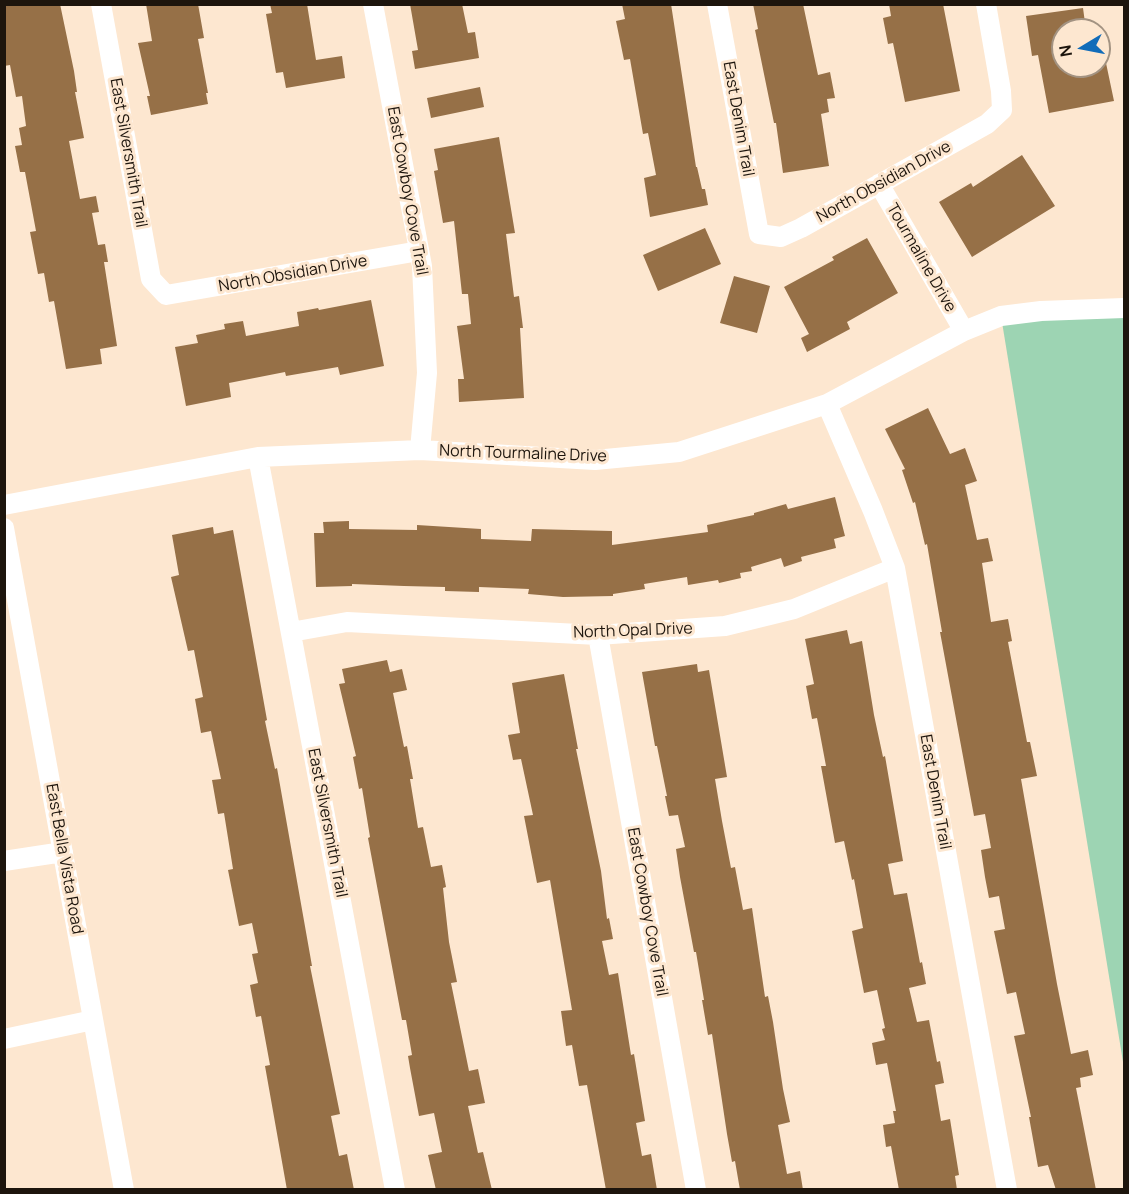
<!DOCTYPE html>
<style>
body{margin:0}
#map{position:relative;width:1129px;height:1194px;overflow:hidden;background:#fde7d0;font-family:Manrope,sans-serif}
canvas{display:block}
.frame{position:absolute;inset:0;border:6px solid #1d150d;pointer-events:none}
.north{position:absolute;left:1051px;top:18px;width:60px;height:60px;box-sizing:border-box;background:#fde7d0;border:2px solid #a39382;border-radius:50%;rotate:260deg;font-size:16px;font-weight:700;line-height:24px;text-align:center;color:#1d150d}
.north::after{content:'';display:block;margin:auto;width:21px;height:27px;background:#116cb9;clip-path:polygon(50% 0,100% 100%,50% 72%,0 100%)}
</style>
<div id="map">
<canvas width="1129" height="1194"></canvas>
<div class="frame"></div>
<div class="north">N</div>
</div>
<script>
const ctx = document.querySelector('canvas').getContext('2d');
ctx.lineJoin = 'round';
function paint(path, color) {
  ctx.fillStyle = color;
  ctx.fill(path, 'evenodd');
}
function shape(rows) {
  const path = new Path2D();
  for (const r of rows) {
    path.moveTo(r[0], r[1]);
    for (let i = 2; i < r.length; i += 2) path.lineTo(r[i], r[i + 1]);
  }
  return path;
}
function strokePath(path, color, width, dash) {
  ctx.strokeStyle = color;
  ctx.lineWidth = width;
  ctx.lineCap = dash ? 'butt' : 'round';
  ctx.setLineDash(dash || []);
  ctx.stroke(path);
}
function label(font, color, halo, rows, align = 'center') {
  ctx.font = font + ' Manrope,sans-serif';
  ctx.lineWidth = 6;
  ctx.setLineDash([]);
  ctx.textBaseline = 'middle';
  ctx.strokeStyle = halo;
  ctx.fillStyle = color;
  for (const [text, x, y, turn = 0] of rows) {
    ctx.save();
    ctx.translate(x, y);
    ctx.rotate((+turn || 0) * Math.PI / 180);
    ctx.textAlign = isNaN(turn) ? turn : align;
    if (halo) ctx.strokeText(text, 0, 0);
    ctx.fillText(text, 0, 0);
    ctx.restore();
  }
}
const green = shape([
 [1124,308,1124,1068,1001,316]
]);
const building = shape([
 [4,4,60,4,74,71,77,92,75,92,84,138,69,141,80,199,96,196,99,212,92,213,98,245,105,244,108,262,104,262,117,346,100,349,102,364,66,369,54,301,49,302,44,273,38,274,30,232,36,231,25,172,20,172,15,146,22,145,19,128,26,126,22,96,16,97,10,65,4,66],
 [146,4,198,4,204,38,198,39,208,93,206,93,208,104,151,115,147,96,150,96,138,43,152,41],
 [270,4,307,4,316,60,342,56,345,78,286,88,283,72,276,73,266,14,272,13],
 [410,4,462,4,468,33,475,32,479,58,415,69,412,51,418,50],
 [622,4,671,4,696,167,697,167,702,189,705,189,708,205,650,217,644,178,656,175,648,133,643,134,630,59,624,60,616,21,625,19],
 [753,4,803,4,818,75,830,72,835,98,827,99,829,112,821,114,829,166,783,173,776,123,774,123,755,30,758,29],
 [889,4,943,4,960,91,905,102,893,43,888,44,883,18,891,16],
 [1083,8,1086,30,1063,30,1063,70,1099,66,1099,64,1106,63,1114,101,1049,113,1038,55,1032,56,1026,16],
 [480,87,484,107,431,118,427,98],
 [499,137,515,233,506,234,514,297,519,296,523,328,520,328,524,398,459,402,458,379,464,379,457,326,471,324,468,294,462,294,454,221,443,223,434,171,438,170,434,149],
 [1022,155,1055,206,972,257,939,202,971,183,973,187],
 [705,228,721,264,658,291,643,255],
 [867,238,898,293,847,322,850,329,807,352,801,338,809,334,784,287,834,260,832,257],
 [734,276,770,286,757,333,720,323],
 [371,300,384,366,340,375,338,367,286,376,285,372,229,383,231,397,186,406,175,347,198,343,196,335,225,329,224,324,243,321,246,336,299,326,297,312,318,308,319,310],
 [928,408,950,454,965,448,977,481,965,485,977,540,988,538,993,561,982,563,991,622,1008,619,1012,641,1008,642,1027,742,1030,742,1037,776,1021,779,1057,984,1071,1054,1088,1050,1093,1075,1080,1078,1081,1087,1076,1088,1096,1190,1056,1190,1048,1165,1038,1167,1029,1117,1031,1117,1014,1036,1025,1034,1016,992,1007,994,994,931,1005,929,999,896,989,898,985,877,981,850,991,848,985,814,974,816,940,632,942,632,927,544,925,545,915,502,913,503,902,470,905,469,885,429],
 [835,497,845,536,834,539,836,548,801,557,802,561,784,567,781,558,751,567,752,571,740,573,741,578,719,583,718,580,688,585,687,577,644,584,645,589,613,594,613,596,563,597,528,594,529,589,479,587,479,592,445,591,445,587,404,586,352,584,352,586,316,587,314,533,324,533,323,522,349,521,349,529,417,530,417,525,481,529,481,539,531,541,532,529,612,531,612,545,708,532,707,525,754,515,754,513,786,504,788,509],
 [213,527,214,534,233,530,267,720,265,721,275,769,277,768,312,966,310,966,340,1114,331,1116,339,1156,347,1154,354,1190,287,1190,265,1066,270,1065,261,1016,256,1017,250,985,258,983,252,954,258,953,252,923,239,926,228,870,233,869,224,813,218,814,212,780,221,779,211,731,201,733,195,699,203,697,194,650,188,651,171,577,179,575,172,535],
 [847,630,850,644,862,641,874,715,883,757,885,756,903,861,888,864,894,895,907,893,920,963,922,962,926,984,909,988,917,1022,929,1020,937,1062,940,1061,944,1083,935,1085,941,1121,950,1119,959,1175,955,1176,957,1190,899,1190,891,1146,886,1147,883,1125,895,1123,893,1111,896,1111,887,1063,876,1065,872,1043,885,1040,882,1029,885,1028,877,990,864,993,852,931,863,928,854,879,852,880,844,841,835,843,821,766,826,766,817,718,812,719,806,686,814,684,805,639],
 [387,660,390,672,402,669,407,690,393,693,404,747,407,746,413,779,410,779,418,828,423,827,431,867,442,865,446,887,443,888,449,942,457,982,451,983,469,1071,478,1069,485,1103,468,1106,478,1153,483,1152,492,1190,436,1190,428,1155,442,1152,434,1113,419,1116,410,1068,408,1056,412,1055,406,1020,402,1020,368,838,370,837,362,788,359,789,353,757,356,756,339,684,345,683,342,669],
 [697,664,698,672,709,670,727,777,715,779,722,821,731,868,735,867,743,910,752,908,765,997,768,996,773,1022,783,1089,790,1122,778,1125,787,1174,800,1171,803,1190,740,1190,735,1161,732,1162,727,1134,712,1034,708,1035,702,1000,704,1000,696,952,694,952,680,877,676,849,685,847,678,815,669,816,665,796,667,796,657,746,655,746,642,672],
 [564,674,578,749,576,749,601,871,607,919,609,918,613,939,602,941,609,975,618,973,631,1055,634,1054,645,1121,636,1123,642,1156,651,1154,657,1190,606,1190,587,1085,579,1086,572,1045,566,1046,561,1011,572,1010,550,880,537,883,524,816,533,815,521,759,513,760,508,735,520,733,512,683]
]);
const minor = shape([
 [101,4,151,279,166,295,419,251],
 [373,4,422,266,427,373,420,450],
 [717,4,759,234,781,237,801,228,987,124,1002,110,1001,91,986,4],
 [879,184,964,331],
 [827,404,873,511,895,568,1007,1190],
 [258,457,395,1190],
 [4,505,258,457,420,450,595,460,679,452,827,404,964,331,1001,316,1041,311,1124,308],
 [4,528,124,1190],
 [291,632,347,622,598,635,725,626,794,609,895,568],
 [598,635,696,1190],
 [4,861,63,852],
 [4,1039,93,1020]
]);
const streetNames = [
 ["East Denim Trail",738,119,80],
 ["East Silversmith Trail",128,153,80],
 ["North Obsidian Drive",884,182,-29],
 ["East Cowboy Cove Trail",407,191,80],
 ["Tourmaline Drive",921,258,60],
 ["North Obsidian Drive",293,274,-10],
 ["North Tourmaline Drive",523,454,2],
 ["North Opal Drive",633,631,-2],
 ["East Denim Trail",935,792,80],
 ["East Silversmith Trail",327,823,79],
 ["East Bella Vista Road",64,859,80],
 ["East Cowboy Cove Trail",647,912,80]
];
paint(green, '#9dd4b3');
paint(building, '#967047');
strokePath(minor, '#fff', 20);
label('16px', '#1d150d', '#fde7d0', streetNames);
</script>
